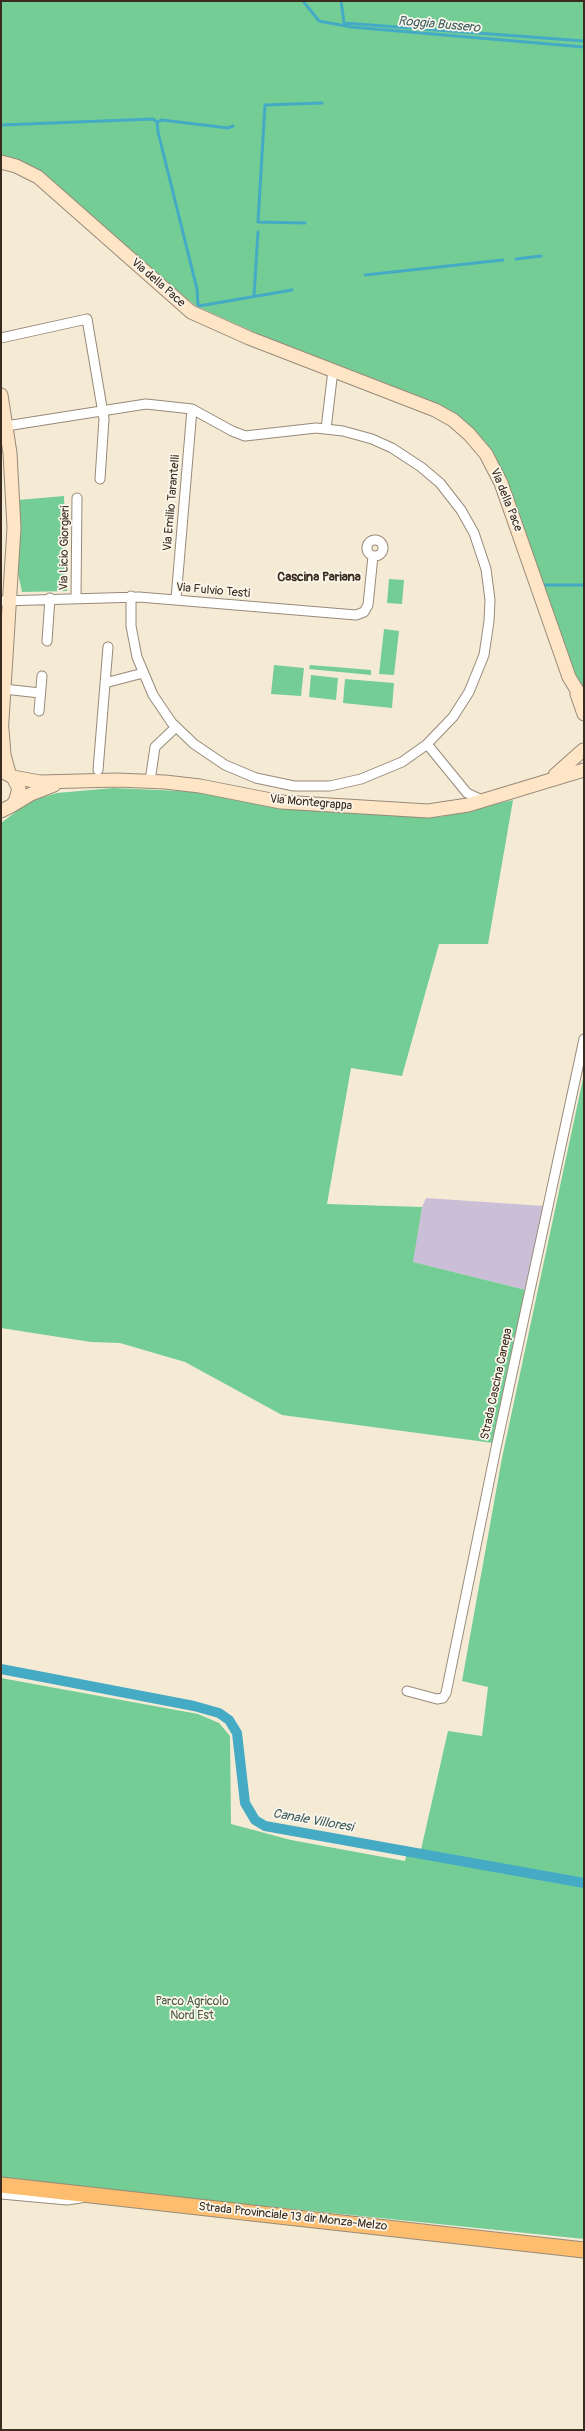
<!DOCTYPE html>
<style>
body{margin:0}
#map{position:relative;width:585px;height:2431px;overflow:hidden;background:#f5ebd5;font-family:Pangolin,sans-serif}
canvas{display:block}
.frame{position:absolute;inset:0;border:2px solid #3b2a1e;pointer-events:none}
</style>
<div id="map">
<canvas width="585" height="2431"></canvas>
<div class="frame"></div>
</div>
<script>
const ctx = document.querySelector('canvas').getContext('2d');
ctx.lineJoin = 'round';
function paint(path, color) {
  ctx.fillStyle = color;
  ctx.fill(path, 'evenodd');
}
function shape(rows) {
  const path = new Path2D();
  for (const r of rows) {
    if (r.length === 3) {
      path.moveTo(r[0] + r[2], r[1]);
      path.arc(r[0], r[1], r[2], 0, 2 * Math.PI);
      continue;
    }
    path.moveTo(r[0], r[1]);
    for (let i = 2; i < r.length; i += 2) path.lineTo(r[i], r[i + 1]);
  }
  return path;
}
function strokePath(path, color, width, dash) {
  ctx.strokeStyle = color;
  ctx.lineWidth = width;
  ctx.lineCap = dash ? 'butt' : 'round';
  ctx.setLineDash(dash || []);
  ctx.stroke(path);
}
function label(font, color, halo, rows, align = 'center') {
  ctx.font = font + ' Pangolin,sans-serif';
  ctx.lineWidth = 3.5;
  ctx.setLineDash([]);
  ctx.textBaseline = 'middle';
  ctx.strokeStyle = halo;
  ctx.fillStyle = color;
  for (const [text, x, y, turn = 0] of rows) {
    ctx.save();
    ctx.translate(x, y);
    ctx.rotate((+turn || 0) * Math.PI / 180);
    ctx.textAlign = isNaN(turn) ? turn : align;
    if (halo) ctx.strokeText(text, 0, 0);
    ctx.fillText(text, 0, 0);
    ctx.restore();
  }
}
const industrial = shape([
 [426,1198,544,1206,526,1290,412,1262,422,1207]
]);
const green = shape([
 [1,1,584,1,584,697,571,671,498,463,485,442,469,425,439,406,323,363,196,306,89,219,1,158],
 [64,496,67,591,22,592,18,573,18,500],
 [389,579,404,580,402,604,387,603],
 [384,629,399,631,394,675,379,674],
 [274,665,304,668,301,696,271,694],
 [310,665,371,670,371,675,309,669],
 [311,675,338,678,336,700,309,697],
 [345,679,394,683,392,708,343,703],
 [113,788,203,792,273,807,440,817,513,800,488,944,439,944,402,1076,351,1068,327,1204,422,1207,413,1262,526,1290,493,1443,282,1415,185,1362,120,1343,91,1342,1,1328,1,823,30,801,57,793],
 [584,1074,584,2239,1,2179,1,1678,198,1714,219,1723,230,1736,231,1824,291,1840,405,1861,407,1852,420,1854,448,1731,482,1736,488,1687,462,1681,502,1458]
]);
const stream = shape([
 [303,1,319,21,351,27,584,47],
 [341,1,344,23,584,41],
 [157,122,162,120,228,128,233,126],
 [1,125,153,119,157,122,158,132,197,289,198,305],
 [305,223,258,222,265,105,322,103],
 [516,259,541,256],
 [365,275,503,260],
 [254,296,258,232],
 [199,306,292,290],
 [544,585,584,585]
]);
const canal = shape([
 [1,1669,194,1706,219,1713,229,1720,237,1733,245,1803,255,1820,265,1826,584,1883]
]);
const street = shape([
 [1,338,87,319,104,419,100,479],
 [6,426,146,404,192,409,232,431,245,436,316,428,343,431,372,439,392,448,421,467,440,483,461,510,474,533,486,569,490,600,489,621,484,655,469,692,453,717,426,745,402,762,361,779,330,786,294,786,256,778,225,765,194,744,172,723,153,695,137,657,131,626,131,596],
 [326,429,333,370],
 [375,548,8],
 [76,597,77,498],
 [176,599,192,409],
 [1,601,139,597,356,615,364,612,368,605,373,556],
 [47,641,50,598],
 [105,683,143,673],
 [4,689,40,693],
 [39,711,42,676],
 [427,744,467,793,484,801],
 [98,770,108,647],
 [150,781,155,747,176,727],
 [407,1691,437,1699,443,1698,446,1693,496,1448,584,1039],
 [1,2194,67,2200,81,2198]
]);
const secondary = shape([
 [1,162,16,166,38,177,191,312,249,338,435,410,453,420,469,434,486,454,501,483,569,677,584,702],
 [1,395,10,453,14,528,1,736],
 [577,694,584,714],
 [2,729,4,755,9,773],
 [1,771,13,777,19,789,15,802,11,806,1,811],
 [555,775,583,750],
 [13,777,40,782,117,780,165,782,200,786,281,802,428,811,468,805,584,770],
 [11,806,31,794,54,785]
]);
const primary = shape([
 [1,2185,584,2250]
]);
const streetNames = [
 ["Via della Pace",158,283,41],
 ["Via della Pace",506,500,68],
 ["Via Emilio Tarantelli",172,503,-85],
 ["Via Licio Giorgieri",65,548,-89],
 ["Via Fulvio Testi",213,591,5],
 ["Via Montegrappa",311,803,5],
 ["Strada Cascina Canepa",497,1384,-78],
 ["Strada Provinciale 13 dir Monza-Melzo",293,2217,6]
];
const parkNames = [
 ["Parco Agricolo",192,2002],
 ["Nord Est",192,2016]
];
const waterNames = [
 ["Roggia Bussero",439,25,5],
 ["Canale Villoresi",313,1821,10]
];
const neighbourhoodNames = [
 ["Cascina Pariana",319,578]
];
paint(industrial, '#cabfd7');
paint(green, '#73cd95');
strokePath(stream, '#45abc5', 3);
strokePath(canal, '#45abc5', 10);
strokePath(street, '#988a7a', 11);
strokePath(secondary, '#988a7a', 15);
strokePath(primary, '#988a7a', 17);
strokePath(street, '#fff', 9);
strokePath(secondary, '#fee5c5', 13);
strokePath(primary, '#fcbd6f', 15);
label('12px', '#3b2a1e', '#fbf7ec', streetNames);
label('12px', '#4c5b42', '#fbf7ec', parkNames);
label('italic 13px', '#3f5e61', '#fbf7ec', waterNames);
label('bold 13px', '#3b2a1e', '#fbf7ec', neighbourhoodNames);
</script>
